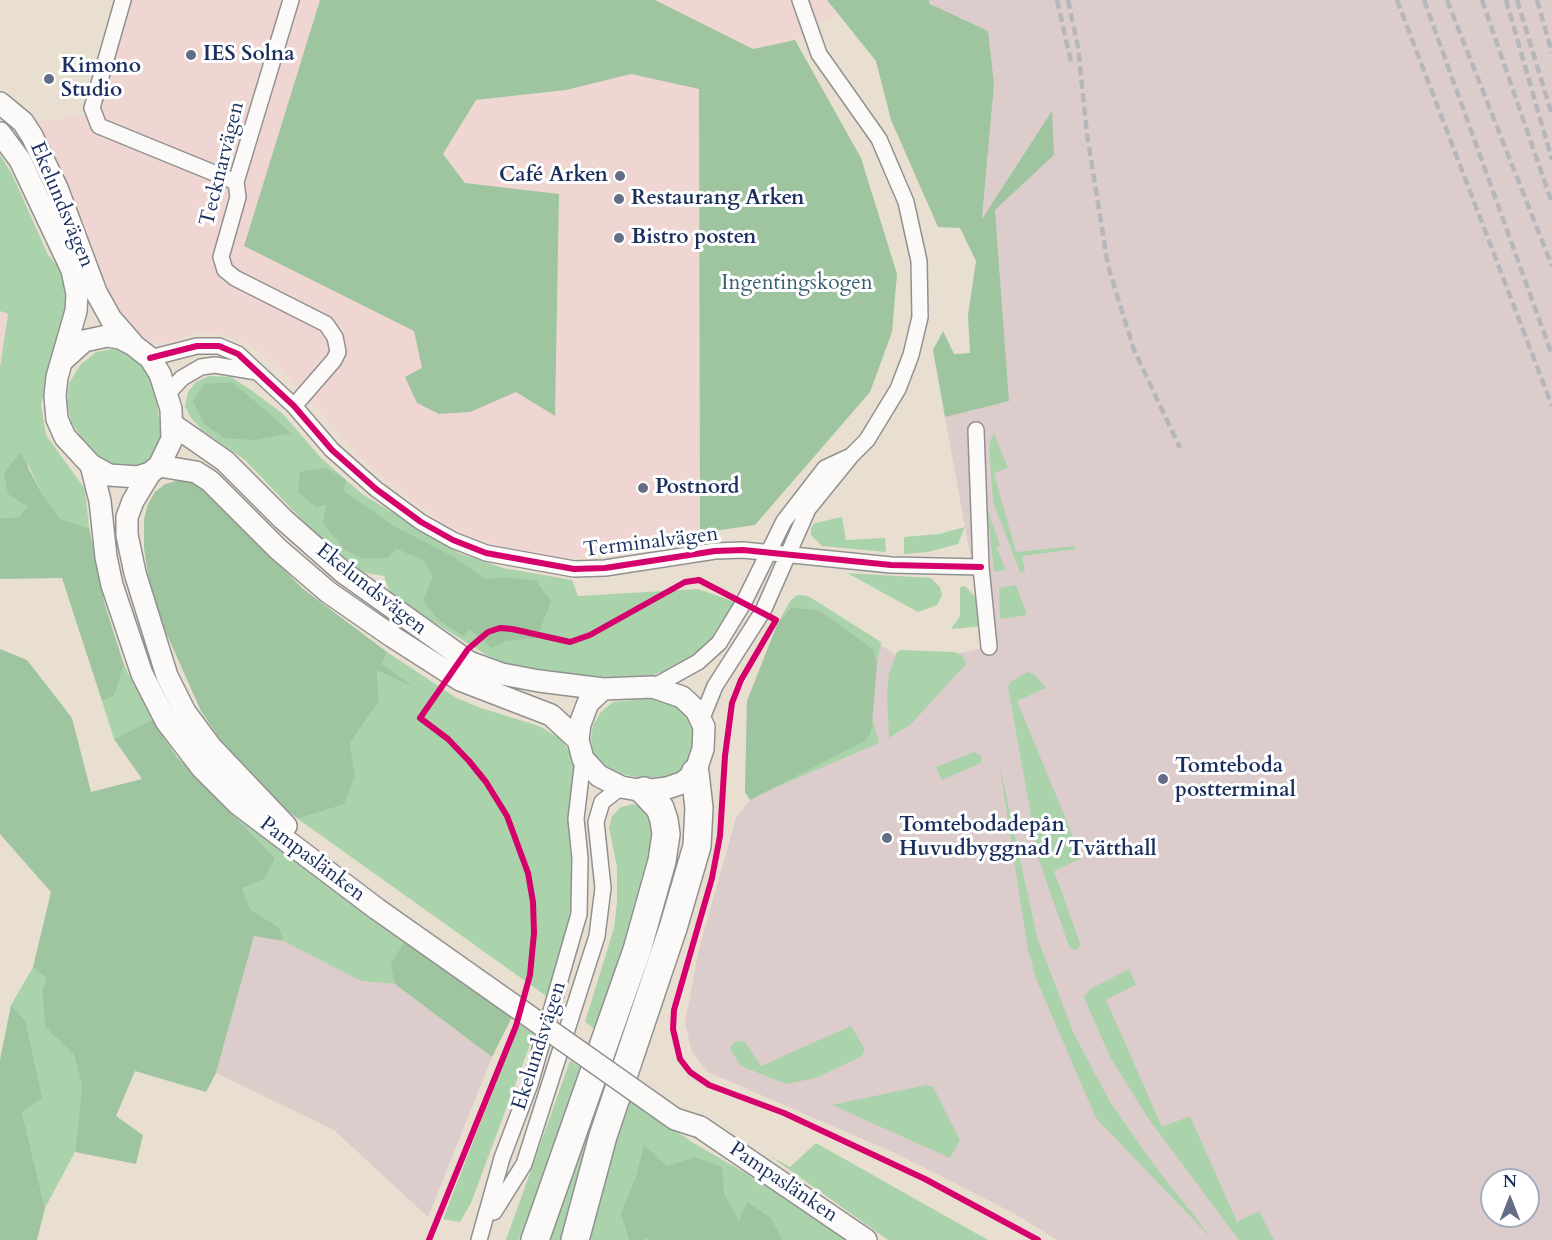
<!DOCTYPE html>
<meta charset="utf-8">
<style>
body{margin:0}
#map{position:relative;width:1552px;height:1240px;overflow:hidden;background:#e8dfd0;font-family:Cardo,serif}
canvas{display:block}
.north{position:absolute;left:1480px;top:1168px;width:60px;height:60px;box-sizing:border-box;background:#fff;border:2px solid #a4acbf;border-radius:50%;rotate:0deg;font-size:16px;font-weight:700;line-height:24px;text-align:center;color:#1b2f5e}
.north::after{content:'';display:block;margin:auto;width:21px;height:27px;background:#636d86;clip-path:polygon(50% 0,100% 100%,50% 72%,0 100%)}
</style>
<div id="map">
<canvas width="1552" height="1240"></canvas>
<div class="north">N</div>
</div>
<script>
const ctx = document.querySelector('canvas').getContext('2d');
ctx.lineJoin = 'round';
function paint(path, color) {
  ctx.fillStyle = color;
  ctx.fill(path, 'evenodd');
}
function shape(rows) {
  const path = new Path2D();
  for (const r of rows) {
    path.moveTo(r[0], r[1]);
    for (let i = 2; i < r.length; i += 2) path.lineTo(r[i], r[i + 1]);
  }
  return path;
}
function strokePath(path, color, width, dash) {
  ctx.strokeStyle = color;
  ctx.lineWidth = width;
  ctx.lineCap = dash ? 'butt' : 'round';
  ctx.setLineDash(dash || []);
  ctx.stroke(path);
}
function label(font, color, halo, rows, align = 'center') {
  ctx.font = font + ' Cardo,serif';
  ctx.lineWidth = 6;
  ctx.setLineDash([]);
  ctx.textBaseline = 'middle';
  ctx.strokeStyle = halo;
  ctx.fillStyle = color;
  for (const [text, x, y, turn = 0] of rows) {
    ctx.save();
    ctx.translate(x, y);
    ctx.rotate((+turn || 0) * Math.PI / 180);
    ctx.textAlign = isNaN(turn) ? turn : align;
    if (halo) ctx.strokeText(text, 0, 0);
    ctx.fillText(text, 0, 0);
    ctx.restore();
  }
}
const built = shape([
 [131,0,320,0,244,246,414,331,423,368,470,412,516,392,555,416,559,195,465,183,443,154,476,100,566,90,631,74,700,89,700,533,685,543,568,559,509,549,472,537,441,523,369,466,284,373,262,353,239,340,219,334,201,331,171,342,156,343,136,335,121,319,108,297,31,122,98,114],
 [655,0,827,0,837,13,795,40,753,50],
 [0,311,8,314,0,367]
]);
const industrial = shape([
 [929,0,1552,0,1552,1240,1057,1240,1015,1214,899,1155,708,1072,692,1052,685,1023,699,949,736,818,750,800,745,792,747,701,777,625,788,609,799,599,821,604,897,656,938,658,987,647,945,417,1009,400,995,210,1054,155,1052,113,982,221,994,85],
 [1492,1180,1528,1180,1528,1216,1492,1216],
 [254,936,283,941,361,981,395,984,492,1057,428,1217,334,1130,216,1073]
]);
const green = shape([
 [0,155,12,174,48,255,61,270,67,293,68,316,41,404,46,435,85,489,89,528,61,519,41,492,28,464,27,506,19,517,0,518,0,367,8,314,0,311],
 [113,349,131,352,142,361,156,393,161,436,157,451,141,469,122,470,92,454,71,422,67,403,69,383,80,365,96,352],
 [209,376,231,377,251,390,283,414,321,458,362,494,459,553,503,568,572,580,578,596,698,589,735,602,706,649,680,665,653,675,573,680,519,670,485,654,421,614,389,590,384,576,362,572,310,528,245,460,202,430,191,418,185,406,188,392,196,382],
 [994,433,1008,468,994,473,1016,552,1075,546,1075,549,1022,556,1025,571,1020,572,993,502,989,444],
 [987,508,1000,545,996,547,1006,570,994,572],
 [842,517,846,540,885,538,886,552,822,546,811,535,811,528,815,523],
 [965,527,958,544,928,552,904,554,904,537,939,534],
 [847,573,931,578,940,587,942,595,937,605,918,612],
 [1016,585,1027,615,1000,619,999,588],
 [965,586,980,602,984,626,951,629,960,616,960,587],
 [797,595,808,596,881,642,877,664,873,649,820,611,792,607,777,625,790,601],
 [901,650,955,652,962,655,966,664,911,724,889,738,887,694,889,674,897,652],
 [387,652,455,697,478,707,539,726,559,738,569,750,577,781,568,826,574,885,572,919,549,998,298,819,317,813,355,775,350,743,379,701,377,669,410,685,382,664],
 [124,665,152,720,114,739,102,701,114,696],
 [1028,672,1035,675,1046,688,1017,701,1082,858,1054,871,1080,943,1078,949,1074,950,1069,946,1039,860,1008,687,1010,682],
 [653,698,676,707,691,720,697,736,697,752,682,771,664,777,641,778,621,774,603,765,593,753,591,739,593,725,601,712,613,702],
 [872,717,879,743,758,795,871,733],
 [974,752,981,756,981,763,942,780,936,767],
 [999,763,1037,937,1074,1034,1110,1102,1154,1165,1213,1240,1096,1118,1037,981,1028,950],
 [208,789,371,919,404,942,392,964,395,984,361,981,283,941,280,928,251,910,242,888,275,858],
 [633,804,647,808,661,828,601,1034,585,1022,614,928,617,903,617,867,609,828,612,816,621,807],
 [33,967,46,978,42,991,45,1027,74,1055,82,1086,75,1152,45,1208,22,1112,25,1020,11,1005],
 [1129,969,1136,985,1106,1000,1162,1127,1190,1116,1237,1222,1259,1211,1274,1240,1239,1240,1148,1118,1110,1057,1084,997,1090,989],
 [519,1024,534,1034,471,1203,460,1222,443,1219],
 [851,1026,865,1050,862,1056,816,1078,786,1084,741,1066,730,1049,734,1042,744,1041,761,1066],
 [570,1061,583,1069,519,1240,506,1240],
 [927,1085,933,1087,960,1140,950,1158,832,1105],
 [624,1095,692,1142,776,1191,848,1240,588,1240],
 [595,1105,600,1106,561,1240,545,1240],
 [816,1143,988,1240,888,1240,770,1156,790,1167]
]);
const forest = shape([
 [320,0,655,0,753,49,795,40,861,158,897,274,892,332,870,392,755,525,700,533,699,89,631,74,566,90,476,100,443,154,465,183,559,194,555,416,516,392,470,412,439,414,417,403,405,377,422,368,414,331,244,246],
 [827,0,929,0,930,4,988,31,994,85,982,219,1052,111,1054,155,995,210,1009,401,945,417,933,350,943,331,954,354,970,353,968,315,976,261,960,228,938,227,891,120,876,61],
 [232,382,264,409,291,433,255,440,225,438,204,424,193,401,204,384],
 [20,452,41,492,61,519,89,528,105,605,124,665,114,696,102,701,62,578,0,579,0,518,19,517,27,506,8,494,4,473],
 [326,468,346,480,344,491,392,525,454,557,485,579,506,577,536,581,551,601,537,638,506,641,492,648,469,629,463,636,439,620,423,601,433,577,423,560,397,549,387,558,363,559,345,550,323,523,326,505,316,507,298,493,300,472],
 [180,480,194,482,209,493,302,588,387,652,382,664,414,687,377,670,379,701,350,743,355,775,344,804,298,819,269,796,231,755,201,711,164,628,149,582,144,548,144,519,148,504,155,492,165,484],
 [792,607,820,611,873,649,877,664,871,733,864,741,750,800,745,792,747,701,777,625],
 [0,649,27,660,72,718,91,792,142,779,114,739,152,720,177,757,275,858,264,879,242,888,251,910,280,928,283,941,254,936,216,1073,206,1092,135,1071,116,1116,143,1135,136,1164,75,1152,82,1086,74,1055,45,1027,42,991,46,978,33,967,51,892,0,834],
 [404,942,512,1017,492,1057,395,984,391,964],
 [11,1005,25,1020,42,1098,22,1112,45,1208,37,1240,0,1240,0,1060],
 [644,1145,667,1166,695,1157,722,1167,724,1194,739,1221,747,1202,771,1218,782,1240,649,1240,645,1238,644,1240,629,1240,621,1214,636,1177]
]);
const street = shape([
 [123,0,92,108,99,126,236,182],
 [291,0,236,182,238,197,221,257,225,270,235,278,326,324,335,337,338,352,334,360,294,406],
 [150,358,197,346,219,346,238,354,294,406,332,450,376,489,421,522,453,540,486,553,574,569,605,568,715,551,743,550,891,565,981,567],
 [167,394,182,378,201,367,215,365,257,372],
 [976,430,981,567,989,647],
 [653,687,698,662,719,643,744,602,784,521,825,468,851,456],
 [702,718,715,686,763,611,808,509,851,456,867,440,898,389,911,355,920,317,919,261,906,202,879,139,819,54,800,0],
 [494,1212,524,1164,597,936,603,888,596,822,602,802,621,787],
 [479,1240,502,1158,530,1084,579,914,580,858,576,819,583,759]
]);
const secondary = shape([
 [0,103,23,122,32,136,57,188,96,292,111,319,132,343],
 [0,133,20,160,72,270,77,294,76,311,57,377,55,396,57,419,65,437,91,465,109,475,138,477,150,473,159,466,172,439,171,409,160,374,150,358,132,344,120,338,107,336,84,341,62,361],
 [172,424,225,461,283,519,344,573,469,662,502,674,539,681,603,689,653,687,682,697,696,710,704,727,703,749,695,773,682,783,667,788,644,791,621,787,599,776,583,759,578,740,580,724,588,703,603,689],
 [91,465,100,501,106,557,112,585,142,674,166,721,202,768,238,804,377,909],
 [159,466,196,472,210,481,278,549,328,592,393,637,460,680,551,715,578,740],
 [150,473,133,501,127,517,127,535,135,573,167,676,185,712,211,747,286,826],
 [700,1127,866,1240]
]);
const highway = shape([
 [535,1240,637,950,662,861,666,834,664,820,660,808,644,791],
 [575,1240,603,1136,673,928,697,846,699,808,695,773]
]);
const rail = shape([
 [1057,0,1072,66],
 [1068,0,1078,47,1087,134,1108,266,1134,350,1180,448],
 [1397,0,1552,406],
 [1424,0,1552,355],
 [1447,0,1552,266],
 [1482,0,1552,203],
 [1506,0,1552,160],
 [1517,0,1552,115],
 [1537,0,1552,53]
]);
const secondaryBridge = shape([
 [377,909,675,1119,700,1127]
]);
const cycleway = shape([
 [150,358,197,346,219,346,238,354,294,406,332,450,376,489,421,522,453,540,486,553,574,569,605,568,715,551,743,550,891,565,981,567],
 [429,1240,516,1026,530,975,534,933,533,902,528,873,507,816,486,782,469,761,448,739,420,718,468,649,488,632,500,628,512,629,570,642,590,635,685,582,699,580,776,620,741,680,732,703,725,756,720,836,712,878,674,1010,673,1029,680,1059,690,1072,709,1085,784,1113,925,1179,1038,1240]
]);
const markers = [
 [191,55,6,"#636d86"],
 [49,79,6,"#636d86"],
 [620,176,6,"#636d86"],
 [619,199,6,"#636d86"],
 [619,238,6,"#636d86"],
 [643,488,6,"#636d86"],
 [1163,779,6,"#636d86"],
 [887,838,6,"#636d86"]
];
const poiNames = [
 ["IES Solna",203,55],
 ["Kimono",61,67],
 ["Studio",61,91],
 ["Café Arken",608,176,"right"],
 ["Restaurang Arken",631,199],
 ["Bistro posten",631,238],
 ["Postnord",655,488],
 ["Tomteboda",1175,767],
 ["postterminal",1175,791],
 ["Tomtebodadepån",899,826],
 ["Huvudbyggnad / Tvätthall",899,850]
];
const streetNames = [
 ["Tecknarvägen",223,164,-76],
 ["Ekelundsvägen",61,205,67],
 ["Terminalvägen",651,543,-7],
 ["Ekelundsvägen",371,590,38],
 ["Pampaslänken",312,860,37],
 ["Ekelundsvägen",540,1046,-72],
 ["Pampaslänken",783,1183,34]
];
const parkNames = [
 ["Ingentingskogen",797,284]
];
paint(built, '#f0d6d2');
paint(industrial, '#dccccb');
paint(green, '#aad3ab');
paint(forest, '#9ec4a0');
strokePath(street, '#929191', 18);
strokePath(secondary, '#929191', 24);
strokePath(highway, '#929191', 30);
strokePath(street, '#fcfaf8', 15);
strokePath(secondary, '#fcfaf8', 21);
strokePath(highway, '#fcfaf8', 27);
strokePath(rail, '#b6b7ba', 4.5, [9, 4.5]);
strokePath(secondaryBridge, '#929191', 24, []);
strokePath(secondaryBridge, '#fcfaf8', 21);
strokePath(cycleway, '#d6006c', 6);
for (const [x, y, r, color] of markers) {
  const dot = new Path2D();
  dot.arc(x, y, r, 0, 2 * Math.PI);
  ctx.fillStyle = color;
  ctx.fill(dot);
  strokePath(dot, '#fff', 2);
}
label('bold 21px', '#1b2f5e', '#fff', poiNames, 'left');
label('21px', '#1b2f5e', '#fff', streetNames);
label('21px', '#375e6c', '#fff', parkNames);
</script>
